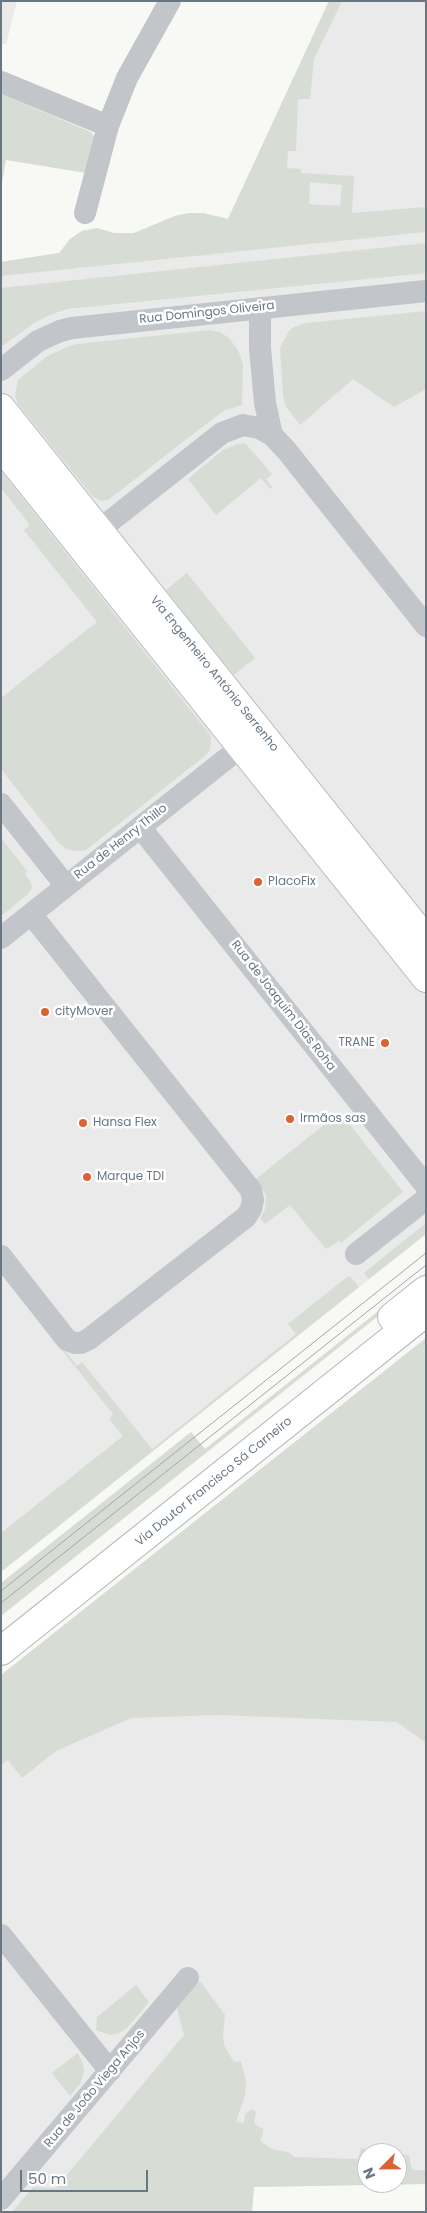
<!DOCTYPE html>
<meta charset="utf-8">
<style>
body{margin:0}
#map{position:relative;width:427px;height:2213px;overflow:hidden;background:#f8f8f5;font-family:Poppins,sans-serif}
canvas{display:block}
.frame{position:absolute;inset:0;border:2px solid #697785;pointer-events:none}
.north{position:absolute;left:357px;top:2143px;width:50px;height:50px;box-sizing:border-box;background:#fff;border:1px solid #c3c9ce;border-radius:50%;rotate:247deg;font-size:14px;font-weight:700;line-height:20px;text-align:center;color:#697785}
.north::after{content:'';display:block;margin:auto;width:18px;height:22px;background:#d96334;clip-path:polygon(50% 0,100% 100%,50% 72%,0 100%)}
.scale{position:absolute;left:20px;top:2170px;width:128px;height:22px;box-sizing:border-box;border:2px solid #697785;border-top:0;padding-left:6px;font-size:15px;line-height:18px;white-space:nowrap;color:#697785;-webkit-text-stroke:4px #fff;paint-order:stroke}
</style>
<div id="map">
<canvas width="427" height="2213"></canvas>
<div class="frame"></div>
<div class="north">N</div>
<div class="scale">50 m</div>
</div>
<script>
const ctx = document.querySelector('canvas').getContext('2d');
ctx.lineJoin = 'round';
function paint(path, color) {
  ctx.fillStyle = color;
  ctx.fill(path, 'evenodd');
}
function shape(rows) {
  const path = new Path2D();
  for (const r of rows) {
    path.moveTo(r[0], r[1]);
    for (let i = 2; i < r.length; i += 2) path.lineTo(r[i], r[i + 1]);
  }
  return path;
}
function strokePath(path, color, width, dash) {
  ctx.strokeStyle = color;
  ctx.lineWidth = width;
  ctx.lineCap = dash ? 'butt' : 'round';
  ctx.setLineDash(dash || []);
  ctx.stroke(path);
}
function label(font, color, halo, rows, align = 'center') {
  ctx.font = font + ' Poppins,sans-serif';
  ctx.lineWidth = 5;
  ctx.setLineDash([]);
  ctx.textBaseline = 'middle';
  ctx.strokeStyle = halo;
  ctx.fillStyle = color;
  for (const [text, x, y, turn = 0] of rows) {
    ctx.save();
    ctx.translate(x, y);
    ctx.rotate((+turn || 0) * Math.PI / 180);
    ctx.textAlign = isNaN(turn) ? turn : align;
    if (halo) ctx.strokeText(text, 0, 0);
    ctx.fillText(text, 0, 0);
    ctx.restore();
  }
}
const built = shape([
 [1,1,17,1,6,44,1,44],
 [329,1,426,1,426,1234,1,1572,1,262,59,253,70,239,82,231,97,228,114,233,134,233,175,216,189,213,203,213,228,219],
 [426,1338,426,2184,254,2187,252,2212,1,2212,1,1675],
 [367,2153,397,2153,397,2183,367,2183]
]);
const green = shape([
 [329,1,342,1,314,59,310,99,298,99,296,151,288,151,287,168,301,169,301,173,354,176,352,213,426,207,426,232,1,276,1,262,59,253,70,239,82,231,97,228,114,233,134,233,175,216,189,213,203,213,228,219],
 [310,182,342,185,340,206,309,204],
 [1,94,91,132,95,137,86,173,6,160,1,188],
 [426,243,426,273,67,309,50,315,34,323,1,347,1,288],
 [426,311,426,389,394,407,353,379,300,425,285,405,283,394,280,348,289,331,294,327,306,323],
 [210,330,220,332,229,338,238,350,243,364,242,405,223,411,108,500,102,501,93,497,18,404,15,396,18,380,47,356,65,348,76,344],
 [245,443,272,474,266,479,272,487,270,489,261,478,216,515,188,479,223,450,237,444],
 [1,471,211,736,210,750,206,755,86,850,76,851,66,849,59,843,1,769,1,698,97,622,24,530,30,525,1,488],
 [187,573,255,658,234,675,166,590],
 [1,838,28,872,25,874,30,881,32,888,28,894,1,916],
 [340,1112,403,1192,341,1243,339,1241,326,1249,290,1205,265,1224,260,1219,265,1209,266,1195,256,1179],
 [426,1223,426,1234,369,1279,364,1273],
 [1,1271,77,1366,82,1362,152,1449,296,1334,288,1324,347,1277,350,1276,359,1287,1,1572,1,1533,123,1436,109,1419,113,1414,1,1274],
 [426,1273,426,1278,1,1616,1,1583,191,1432,205,1449],
 [426,1338,426,1743,397,1722,218,1715,131,1718,56,1751,22,1778,8,1760,1,1765,1,1675],
 [200,1981,225,2015,223,2035,224,2045,234,2062,241,2061,246,2081,245,2095,236,2122,244,2123,245,2114,252,2109,256,2112,254,2123,259,2127,263,2128,263,2133,260,2141,272,2149,288,2152,294,2157,358,2159,361,2148,392,2153,367,2153,367,2183,397,2183,397,2154,409,2155,412,2170,426,2170,426,2184,254,2187,252,2212,12,2212,33,2187,56,2188,184,2035,177,2008],
 [136,1985,149,2002,126,2029,119,2033,110,2035,96,2030,97,2017],
 [78,2053,83,2064,84,2072,80,2084,70,2096,52,2073]
]);
const minor = shape([
 [1,82,108,126],
 [85,213,108,126,127,78,170,1],
 [260,308,260,348,265,403,272,435],
 [1,370,38,341,60,331,72,328,426,291],
 [99,530,222,433,243,425,259,428,272,435,287,451,426,626],
 [1,804,66,886],
 [140,827,426,1186],
 [1,938,241,747],
 [356,1254,426,1199],
 [1,1256,67,1340,75,1343,81,1343,89,1339,246,1217,251,1209,253,1200,251,1190,31,914],
 [1,1935,110,2071],
 [1,2199,188,1978]
]);
const major = shape([
 [1,408,426,940],
 [1,446,426,978],
 [392,1317,426,1290],
 [1,1651,426,1312]
]);
const tram = shape([
 [1,1591,426,1253],
 [1,1603,426,1265]
]);
const markers = [
 [258,882,5,"#d96334"],
 [45,1012,5,"#d96334"],
 [385,1043,5,"#d96334"],
 [290,1119,5,"#d96334"],
 [83,1123,5,"#d96334"],
 [87,1177,5,"#d96334"]
];
const streetNames = [
 ["Rua Domingos Oliveira",207,313,-6],
 ["Via Engenheiro António Serrenho",214,674,51],
 ["Rua de Henry Thillo",121,842,-38],
 ["Rua de Joaquim Dias Roha",283,1006,52],
 ["Via Doutor Francisco Sá Carneiro",214,1482,-39],
 ["Rua de João Viega Anjos",95,2089,-50]
];
const poiNames = [
 ["PlacoFix",268,882],
 ["cityMover",55,1012],
 ["TRANE",375,1043,"right"],
 ["Irmãos sas",300,1119],
 ["Hansa Flex",93,1123],
 ["Marque TDI",97,1177]
];
paint(built, '#e9eae9');
paint(green, '#d7ddd5');
strokePath(major, '#b5b9bd', 30);
strokePath(minor, '#c2c5c9', 22);
strokePath(major, '#fff', 28);
strokePath(tram, '#a1a7ad', 1);
for (const [x, y, r, color] of markers) {
  const dot = new Path2D();
  dot.arc(x, y, r, 0, 2 * Math.PI);
  ctx.fillStyle = color;
  ctx.fill(dot);
  strokePath(dot, '#fff', 2);
}
label('12px', '#697785', '#fff', streetNames);
label('12px', '#697785', '#fff', poiNames, 'left');
</script>
